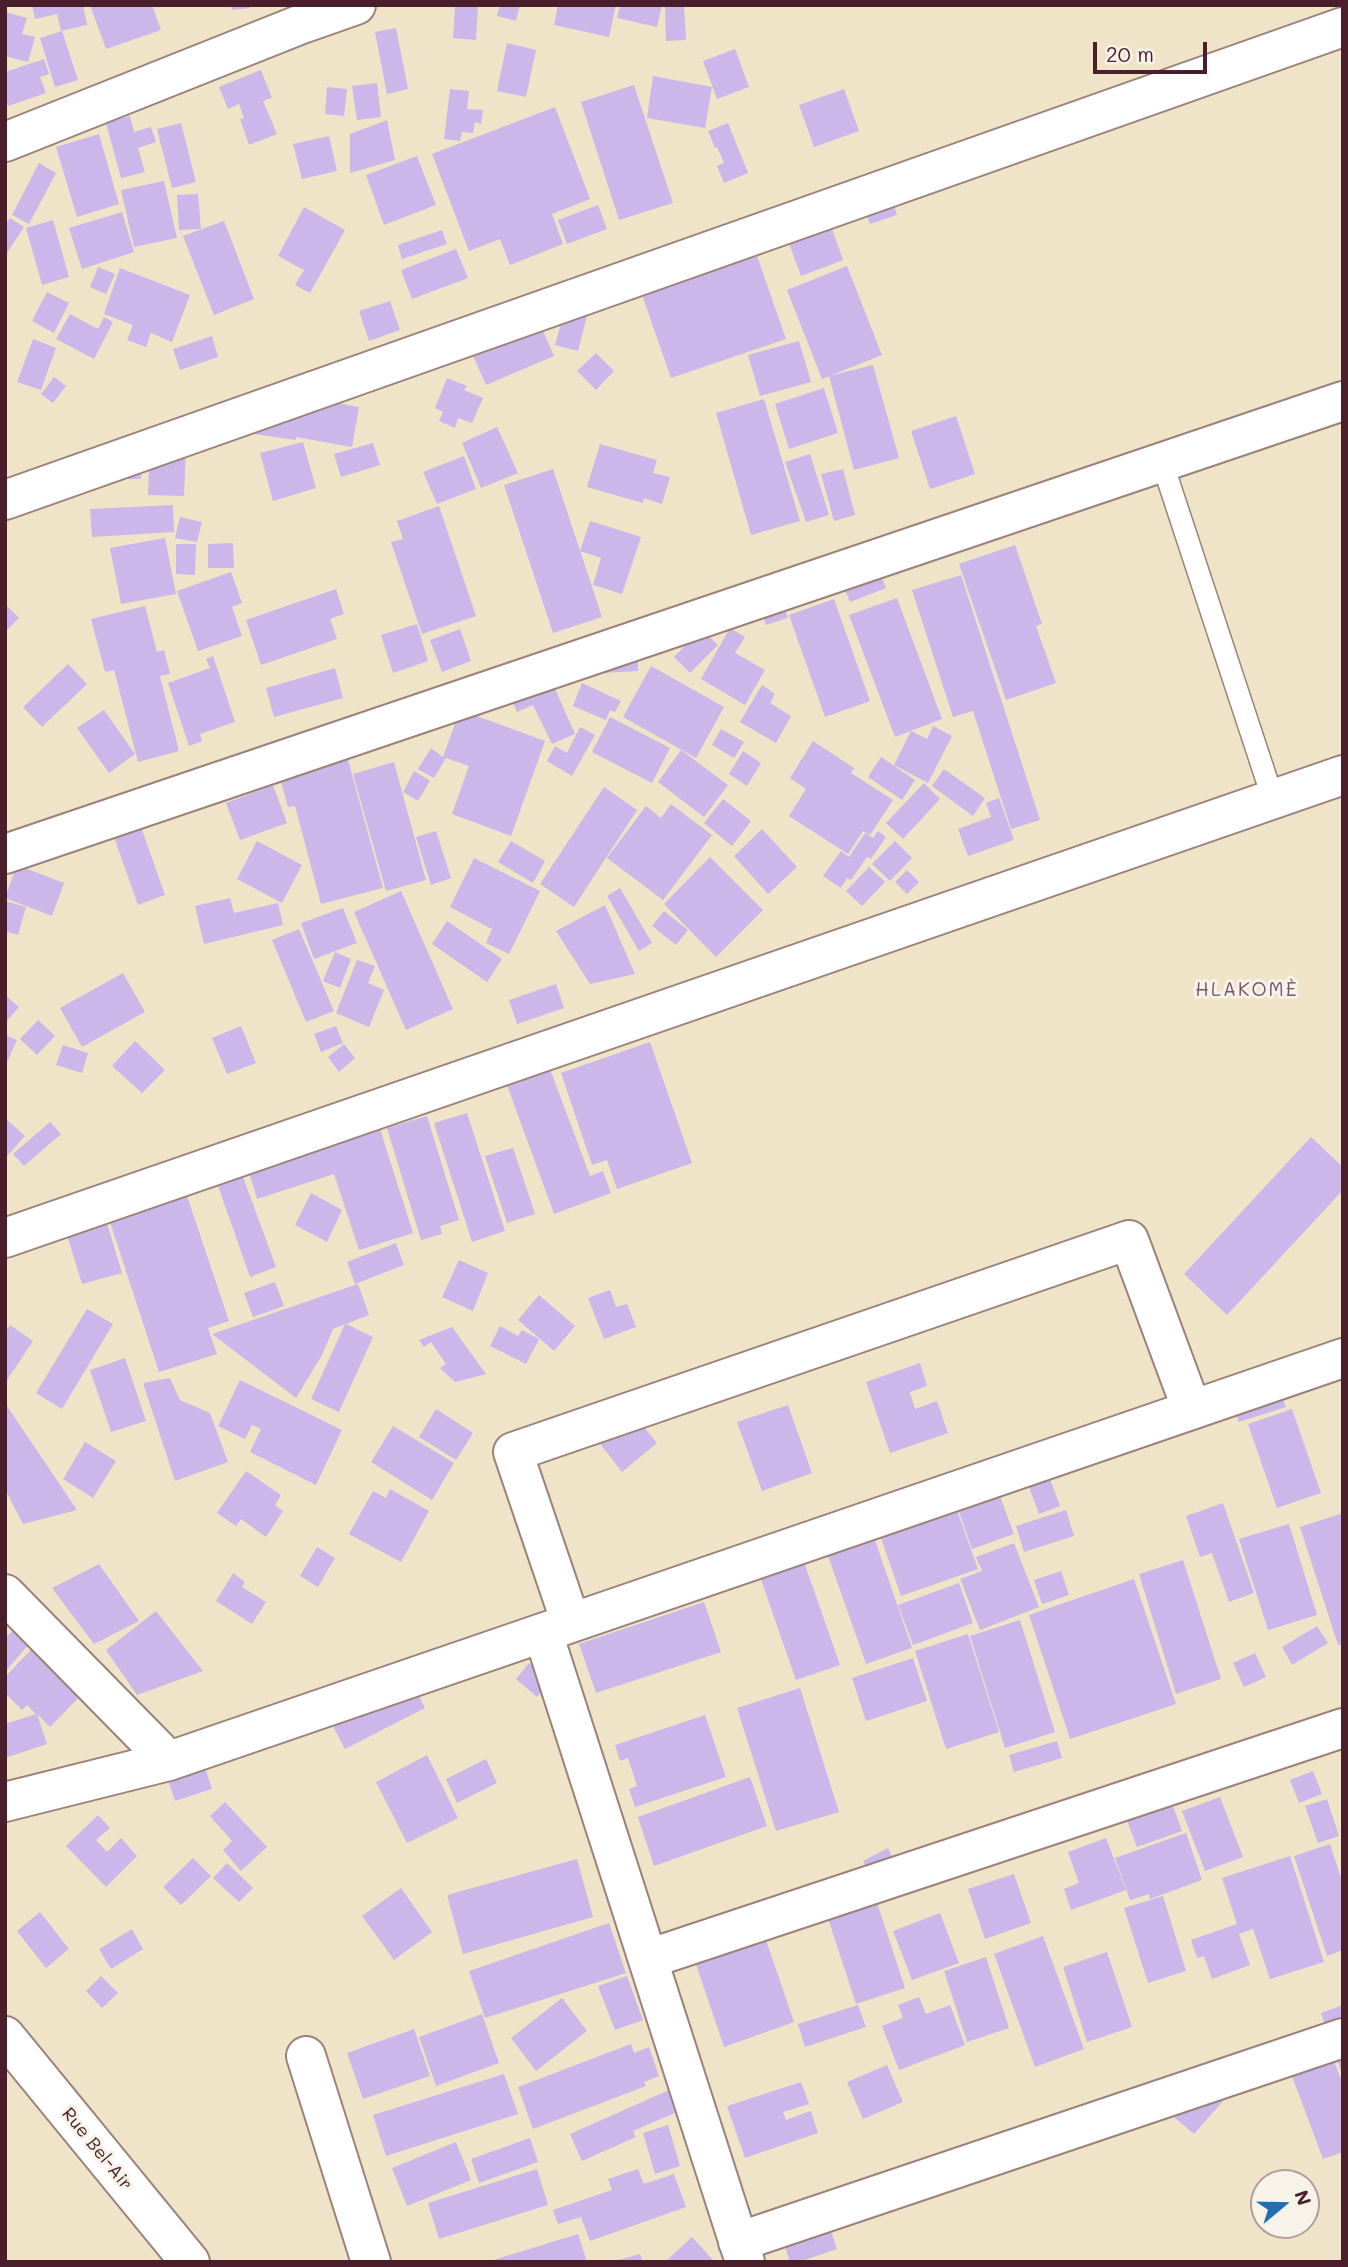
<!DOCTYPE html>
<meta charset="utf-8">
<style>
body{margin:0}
#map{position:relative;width:1348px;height:2267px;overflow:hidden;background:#efe4c8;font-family:Mali,sans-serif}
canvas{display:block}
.frame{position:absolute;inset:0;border:7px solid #4a1f2b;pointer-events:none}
.north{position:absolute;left:1250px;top:2169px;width:70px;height:70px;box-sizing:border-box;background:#f7f3e8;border:2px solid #b29e9c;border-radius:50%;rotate:71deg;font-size:19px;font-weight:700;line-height:28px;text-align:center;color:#4a1f2b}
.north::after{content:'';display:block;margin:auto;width:24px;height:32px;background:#1f6fb2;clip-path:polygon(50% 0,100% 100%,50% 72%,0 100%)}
.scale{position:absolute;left:1093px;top:42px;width:114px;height:32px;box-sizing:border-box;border:4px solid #4a1f2b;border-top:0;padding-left:9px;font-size:21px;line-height:24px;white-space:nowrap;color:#4a1f2b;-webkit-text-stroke:5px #f7f3e8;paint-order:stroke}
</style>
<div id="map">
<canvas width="1348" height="2267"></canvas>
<div class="frame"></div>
<div class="north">N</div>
<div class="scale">20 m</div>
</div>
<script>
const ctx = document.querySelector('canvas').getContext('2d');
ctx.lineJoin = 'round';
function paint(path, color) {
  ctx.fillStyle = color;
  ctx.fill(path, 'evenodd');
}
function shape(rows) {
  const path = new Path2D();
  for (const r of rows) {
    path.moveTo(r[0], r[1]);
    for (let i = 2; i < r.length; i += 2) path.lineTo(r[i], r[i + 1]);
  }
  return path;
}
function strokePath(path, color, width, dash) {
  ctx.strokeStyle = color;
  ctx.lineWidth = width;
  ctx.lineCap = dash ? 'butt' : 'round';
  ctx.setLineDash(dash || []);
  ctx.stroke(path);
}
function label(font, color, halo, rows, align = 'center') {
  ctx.font = font + ' Mali,sans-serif';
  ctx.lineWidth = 6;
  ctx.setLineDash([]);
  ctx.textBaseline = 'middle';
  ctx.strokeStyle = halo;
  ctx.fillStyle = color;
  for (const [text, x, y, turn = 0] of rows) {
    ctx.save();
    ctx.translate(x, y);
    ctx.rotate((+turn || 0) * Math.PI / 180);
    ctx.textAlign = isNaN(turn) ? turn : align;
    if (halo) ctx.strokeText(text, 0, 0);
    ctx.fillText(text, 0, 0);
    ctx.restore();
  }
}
const building = shape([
 [32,5,83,5,87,25,61,31,57,14,35,19],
 [90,5,152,5,161,30,106,49],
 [231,5,250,5,250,8,232,10],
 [455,5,478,5,476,40,453,38],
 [500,5,520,5,516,21,497,16],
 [558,5,616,5,609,37,554,25],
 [620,5,662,5,657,27,617,18],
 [665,5,684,5,686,40,666,41],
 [5,12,27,18,22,34,35,37,28,62,5,56],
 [396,28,408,89,387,94,375,32],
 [62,31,78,80,55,87,40,38],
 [507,43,536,50,526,97,497,91],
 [735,49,749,87,717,99,703,61],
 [44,59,49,74,40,77,46,93,8,106,5,100,5,72],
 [261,70,272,98,263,101,277,134,249,145,240,119,244,118,239,104,228,109,219,87],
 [653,76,712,87,705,128,647,118],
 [377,83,381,117,357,120,352,86],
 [634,85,673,203,619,220,581,102],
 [327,87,347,89,344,116,325,114],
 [450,89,469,91,467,109,483,110,481,124,475,122,473,133,462,132,460,141,444,139],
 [844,89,859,131,814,147,799,105],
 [555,107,590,199,552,214,563,244,510,265,500,239,469,251,432,154],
 [130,116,134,132,151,127,156,142,138,148,145,172,121,178,106,123],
 [387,120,395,160,350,173,350,134],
 [181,123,196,182,172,188,157,129],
 [728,123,748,173,724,183,717,166,724,163,717,147,715,148,708,131],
 [99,134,119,204,77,217,56,147],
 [329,136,337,171,302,179,293,144],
 [417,156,436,205,384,225,366,175],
 [39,163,56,173,29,224,12,215],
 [164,181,177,238,134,247,121,190],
 [890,193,897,215,870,224,862,202],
 [198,194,201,229,179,230,177,195],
 [598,205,607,229,567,244,558,220],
 [304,207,345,230,310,293,295,285,304,270,278,256],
 [122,212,134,252,82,269,69,228],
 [10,218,24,227,5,256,5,225],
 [53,220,69,277,42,285,26,228],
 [224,221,254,299,214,315,183,236],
 [830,223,843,260,801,276,787,238],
 [442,230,447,244,402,259,398,245],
 [456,249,468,278,412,299,401,270],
 [755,250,786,339,671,378,640,289],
 [847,266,882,355,822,379,787,290],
 [98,267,115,274,106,294,90,287],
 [120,268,190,295,172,342,151,333,146,347,127,340,133,325,104,314],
 [47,292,69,303,54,333,32,321],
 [390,301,400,330,369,341,359,311],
 [567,301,589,308,578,351,555,345],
 [535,313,554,356,486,385,467,342],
 [70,314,98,329,104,317,113,322,94,359,56,339],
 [212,336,218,357,180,370,173,349],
 [33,339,56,348,41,390,17,382],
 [799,341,811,382,760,396,748,355],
 [596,353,614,371,596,390,577,371],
 [873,365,899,458,854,470,829,376],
 [54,377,66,386,53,403,41,394],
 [447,378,467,386,464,390,483,398,472,423,458,418,455,428,439,421,443,412,435,408],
 [824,388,838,433,789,449,775,404],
 [303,397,359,407,352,447,296,437,296,440,254,434,258,402,300,408,300,417],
 [764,399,800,521,751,535,716,413],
 [956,416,975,474,930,489,911,431],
 [497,427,518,473,481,488,462,443],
 [303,442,316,488,273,501,260,453],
 [373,443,380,465,341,477,334,454],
 [600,444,657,460,653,473,670,477,662,504,644,498,643,503,587,487],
 [150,445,186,447,184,496,148,495],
 [810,454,829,515,806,522,785,462],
 [464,456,476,489,437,504,423,472],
 [141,458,141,479,122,479],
 [553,469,602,617,553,633,504,485],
 [843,469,855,515,834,521,821,474],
 [173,505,174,532,92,537,90,509],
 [439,506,476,616,422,634,391,542,403,539,397,521],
 [180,517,202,522,197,542,175,538],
 [590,521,641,537,622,594,593,585,601,558,580,551],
 [165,538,176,594,121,604,110,548],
 [233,543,234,568,208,568,208,544],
 [176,544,196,544,195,575,176,574],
 [1015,545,1042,624,1036,626,1056,683,1006,700,959,564],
 [878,568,886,588,850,602,842,583],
 [231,572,242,603,232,607,242,636,198,651,177,591],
 [961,575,1040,820,1011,829,973,711,953,717,912,590],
 [336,589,344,614,330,619,337,639,261,665,246,620],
 [897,598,942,719,895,737,849,615],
 [781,599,788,618,766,625,760,606],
 [834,599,870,701,825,717,789,615],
 [5,604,19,618,5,632],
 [145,606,157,652,164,650,170,674,160,676,179,751,138,762,114,670,105,672,91,619],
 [417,624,428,661,393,673,381,635],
 [730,628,745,637,735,653,765,670,745,705,701,679],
 [460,629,471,661,442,672,430,640],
 [701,629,718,645,690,673,674,657],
 [638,655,638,671,602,673,601,657],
 [213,656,235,722,200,734,202,741,189,746,168,683,210,668,206,659],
 [68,664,87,684,42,727,23,707],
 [651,666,724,707,696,758,623,717],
 [335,668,343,698,274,717,266,688],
 [548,673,575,734,552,744,533,705,517,712,508,691],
 [582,683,621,701,615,712,610,710,606,720,573,706],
 [762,685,775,694,770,703,791,716,776,743,740,722],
 [104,710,135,754,109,773,77,728],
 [460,710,545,741,511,836,452,814,469,766,446,758,434,778,418,769,431,748,443,757],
 [610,717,670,748,652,783,592,752],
 [933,726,952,736,928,783,894,765,911,731,927,739],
 [580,727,595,735,572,776,547,761,555,746,567,753],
 [721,729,744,742,734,758,712,745],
 [813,741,854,768,851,773,893,800,870,835,863,831,848,854,789,816,806,789,790,778],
 [681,750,728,785,704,817,658,782],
 [743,751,761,763,747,786,729,774],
 [347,756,383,888,321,904,295,806,288,807,279,775],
 [881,757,915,780,902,800,868,777],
 [394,762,426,880,386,891,353,774],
 [944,769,985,798,973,816,932,786],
 [414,771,430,781,418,801,403,792],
 [924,783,940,799,903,839,886,823],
 [273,785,287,823,240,840,226,803],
 [604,787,637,810,574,907,540,884],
 [999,798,1014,840,968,856,958,829,991,817,986,803],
 [723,799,751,821,732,846,704,823],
 [671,804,712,835,663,900,607,858,646,806,661,818],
 [136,813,165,895,138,905,109,823],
 [762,829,797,867,768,894,734,856],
 [436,831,451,878,431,885,416,837],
 [878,831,886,837,871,859,867,857,851,880,847,878,841,888,823,876,841,851,849,857,865,833,873,838],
 [257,841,302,865,282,903,237,879],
 [511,841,545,861,533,883,498,862],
 [895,841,912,858,890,881,872,864],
 [710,857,763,910,716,957,664,904],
 [474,858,540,891,509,954,486,943,492,929,450,907],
 [17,865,64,883,52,916,5,898],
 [869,867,885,882,862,906,846,891],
 [907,870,919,882,907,894,895,882],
 [620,888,652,943,639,951,607,896],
 [401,891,453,1009,406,1030,354,912],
 [230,898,234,913,278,903,283,925,204,944,195,906],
 [5,901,26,907,18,935,5,931],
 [605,905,635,974,590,984,556,931],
 [343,908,357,943,314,959,301,923],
 [664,911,688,930,676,945,652,926],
 [447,921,502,959,487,982,432,944],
 [299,929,334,1011,306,1022,272,940],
 [335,952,351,959,340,988,323,981],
 [357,960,375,966,368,983,384,990,369,1027,336,1013],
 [123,973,145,1012,82,1047,60,1008],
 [556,984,564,1008,517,1024,509,1000],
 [5,995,19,1007,5,1023],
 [38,1020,55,1036,37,1055,20,1039],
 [241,1026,256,1063,227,1074,212,1038],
 [336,1026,343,1043,321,1052,314,1034],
 [5,1035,17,1040,8,1060,5,1059],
 [135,1041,165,1070,142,1093,112,1066],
 [650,1042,692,1163,617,1189,607,1160,592,1165,561,1073],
 [344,1044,355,1058,339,1072,328,1057],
 [63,1045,88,1053,82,1073,56,1065],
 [550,1069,590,1176,603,1171,611,1193,554,1214,507,1085],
 [467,1113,505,1231,472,1242,434,1123],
 [427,1116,459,1220,440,1226,442,1234,421,1240,387,1128],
 [5,1118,25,1136,7,1156,5,1154],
 [50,1122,61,1134,24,1166,13,1154],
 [380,1129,413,1233,359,1250,334,1174,257,1199,249,1172],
 [1311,1137,1343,1167,1343,1190,1227,1315,1184,1274],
 [513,1148,535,1214,507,1223,485,1156],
 [243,1177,276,1267,250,1277,218,1186],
 [186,1193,229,1321,208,1328,217,1354,159,1372,109,1219],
 [311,1193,342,1210,327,1242,295,1225],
 [107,1223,122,1273,82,1284,67,1235],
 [396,1243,404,1265,355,1284,347,1262],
 [459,1260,488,1273,473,1311,442,1297],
 [275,1282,284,1306,253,1317,244,1293],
 [358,1284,369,1315,346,1324,373,1337,339,1412,311,1399,345,1324,333,1329,322,1355,296,1398,212,1334],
 [610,1290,616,1307,627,1304,636,1327,604,1339,588,1298],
 [539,1295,575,1326,554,1351,518,1320],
 [87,1309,113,1324,62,1409,36,1393],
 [10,1325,33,1341,5,1383,5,1333],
 [500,1326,518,1336,522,1330,539,1339,526,1364,490,1346],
 [452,1327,486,1374,455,1382,440,1368,446,1364,431,1342,424,1347,419,1340],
 [125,1358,146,1421,111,1432,90,1370],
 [920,1363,927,1386,910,1392,915,1409,937,1401,948,1433,890,1453,866,1382],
 [170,1378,180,1400,210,1413,228,1462,175,1481,143,1383],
 [240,1380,342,1430,316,1485,250,1452,261,1429,252,1425,245,1439,218,1426],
 [1277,1383,1286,1407,1239,1422,1231,1399],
 [618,1396,657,1443,622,1472,584,1423],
 [5,1403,77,1510,23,1524,5,1489],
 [788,1405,812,1473,762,1491,737,1422],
 [436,1409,473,1433,456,1460,419,1437],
 [1292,1409,1321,1493,1277,1508,1248,1424],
 [393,1426,454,1463,432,1500,371,1462],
 [85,1442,116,1461,93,1498,63,1479],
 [1046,1468,1060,1506,1039,1514,1025,1476],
 [246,1471,281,1495,275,1505,283,1511,266,1537,241,1519,236,1526,217,1513],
 [994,1480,1014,1534,972,1549,953,1495],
 [390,1489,429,1511,401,1562,349,1534,373,1491,386,1498],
 [950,1491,978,1569,901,1596,874,1518],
 [1223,1503,1254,1593,1229,1602,1212,1553,1200,1557,1186,1516],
 [1066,1510,1074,1536,1024,1552,1016,1526],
 [1343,1513,1343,1644,1338,1645,1300,1527],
 [867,1517,912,1648,866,1664,820,1533],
 [1289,1524,1317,1615,1268,1630,1239,1539],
 [796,1539,840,1665,796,1680,752,1554],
 [1014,1543,1039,1607,980,1630,960,1579,982,1571,976,1557],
 [317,1547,335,1558,318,1587,300,1576],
 [1183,1560,1221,1679,1176,1694,1139,1574],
 [99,1564,139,1621,94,1644,52,1588],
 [1061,1571,1069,1595,1042,1604,1034,1580],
 [233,1573,245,1582,242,1587,266,1602,252,1624,216,1601],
 [1134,1579,1176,1704,1070,1739,1029,1615],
 [959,1583,973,1623,913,1645,898,1605],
 [704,1602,721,1652,596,1693,579,1644],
 [156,1611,203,1671,137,1695,106,1650],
 [1020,1620,1055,1732,1005,1748,970,1636],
 [1317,1626,1328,1643,1292,1665,1282,1647],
 [14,1629,30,1643,5,1672,5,1639],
 [47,1633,88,1688,50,1727,37,1714,47,1744,5,1758,5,1724,36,1714,27,1705,22,1710,5,1693,5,1677],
 [968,1634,999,1732,946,1749,915,1651],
 [1255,1653,1266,1677,1244,1687,1233,1663],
 [913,1658,927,1701,866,1721,852,1678],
 [529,1663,550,1682,537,1697,516,1679],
 [407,1672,425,1708,345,1749,326,1713],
 [800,1688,839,1812,776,1831,737,1708],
 [705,1715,726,1777,635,1807,629,1789,637,1786,628,1758,620,1761,615,1745],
 [1057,1741,1062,1758,1014,1772,1009,1755],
 [199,1750,212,1789,175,1801,162,1762],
 [427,1755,458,1818,407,1843,376,1782],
 [486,1759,497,1783,457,1803,446,1779],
 [1313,1771,1322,1794,1299,1803,1290,1780],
 [1162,1775,1182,1831,1137,1847,1116,1792],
 [750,1777,767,1826,654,1866,638,1817],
 [1220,1797,1243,1857,1205,1871,1182,1811],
 [1327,1799,1339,1836,1318,1843,1305,1806],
 [225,1802,267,1847,241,1871,223,1850,232,1841,210,1816],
 [98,1815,110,1828,96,1840,107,1852,121,1838,137,1856,106,1887,66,1846],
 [1186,1833,1202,1880,1150,1899,1149,1894,1130,1900,1115,1858],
 [1106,1838,1126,1890,1071,1910,1064,1889,1079,1883,1068,1852],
 [1330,1844,1343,1884,1343,1950,1327,1956,1294,1856],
 [888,1848,905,1883,881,1896,863,1861],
 [1290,1856,1324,1962,1270,1979,1253,1929,1239,1934,1250,1965,1212,1979,1204,1956,1197,1958,1191,1940,1237,1924,1222,1878],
 [193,1858,211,1876,181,1905,163,1887],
 [577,1859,593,1917,463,1954,447,1895],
 [227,1863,253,1888,239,1902,213,1878],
 [867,1872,905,1988,856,2004,818,1888],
 [1014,1874,1031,1923,985,1939,968,1889],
 [401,1888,432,1932,394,1960,362,1916],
 [1163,1896,1186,1971,1148,1983,1124,1908],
 [754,1905,794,2022,724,2047,684,1929],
 [40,1912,69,1949,46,1968,17,1931],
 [940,1913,959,1963,912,1980,893,1931],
 [609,1923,626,1973,485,2018,469,1971],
 [132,1929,143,1949,111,1969,99,1949],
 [1043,1936,1084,2049,1035,2067,994,1954],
 [1107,1952,1132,2027,1087,2042,1063,1967],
 [986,1957,1009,2028,967,2042,944,1971],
 [101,1976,118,1993,102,2008,86,1991],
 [627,1976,643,2020,615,2030,598,1986],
 [919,1997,926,2014,950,2005,965,2045,899,2070,882,2026,903,2018,898,2005],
 [562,1998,587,2031,536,2071,511,2038],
 [858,2005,866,2027,805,2047,798,2024],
 [1343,2005,1343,2074,1342,2074,1321,2013],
 [482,2014,499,2063,436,2086,419,2037],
 [414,2029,430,2076,363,2099,347,2053],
 [1326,2041,1343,2084,1343,2152,1323,2159,1281,2047],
 [631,2044,634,2053,649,2047,659,2076,644,2082,646,2086,533,2129,518,2087],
 [887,2065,903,2102,863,2119,847,2082],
 [1190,2073,1223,2101,1194,2134,1162,2107],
 [504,2074,518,2114,386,2156,373,2115],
 [801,2082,809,2104,783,2112,786,2120,811,2111,818,2133,745,2158,727,2106],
 [669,2090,679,2111,633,2131,636,2137,582,2161,570,2134],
 [668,2125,680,2166,655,2174,643,2133],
 [530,2138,538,2162,479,2183,471,2159],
 [456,2142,471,2180,407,2206,392,2168],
 [537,2169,548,2205,439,2239,428,2203],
 [638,2169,644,2184,674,2174,686,2207,590,2241,581,2217,558,2224,553,2210,612,2190,608,2179],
 [819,2196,837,2249,799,2262,790,2262,774,2212],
 [578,2234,587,2262,490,2262,490,2261],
 [692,2237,715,2262,665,2262],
 [640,2254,643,2262,615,2262,615,2261]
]);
const service = shape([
 [1162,462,1273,799]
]);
const minor = shape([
 [5,142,299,25,356,5],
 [5,500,1343,27],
 [5,854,1343,401],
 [5,1238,1343,775],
 [5,1594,169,1761],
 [571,1623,513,1452,1129,1240,1192,1410],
 [543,1633,745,2262],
 [5,1802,169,1761,1343,1358],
 [648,1959,1343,1728],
 [306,2056,371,2262],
 [738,2242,1343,2038]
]);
const secondary = shape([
 [5,2036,190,2262]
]);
const streetNames = [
 ["Rue Bel-Air",97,2149,51]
];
const neighbourhoodNames = [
 ["HLAKOMÈ",1247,990]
];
paint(building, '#cbb7e9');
strokePath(service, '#9c827a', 24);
strokePath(minor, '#9c827a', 42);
strokePath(secondary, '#9c827a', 42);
strokePath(service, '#fff', 21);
strokePath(minor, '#fff', 38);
strokePath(secondary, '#fff', 38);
label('18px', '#4a1f2b', '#f7f3e8', streetNames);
ctx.letterSpacing = '2px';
label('19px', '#77546e', '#f7f3e8', neighbourhoodNames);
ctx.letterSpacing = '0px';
</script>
